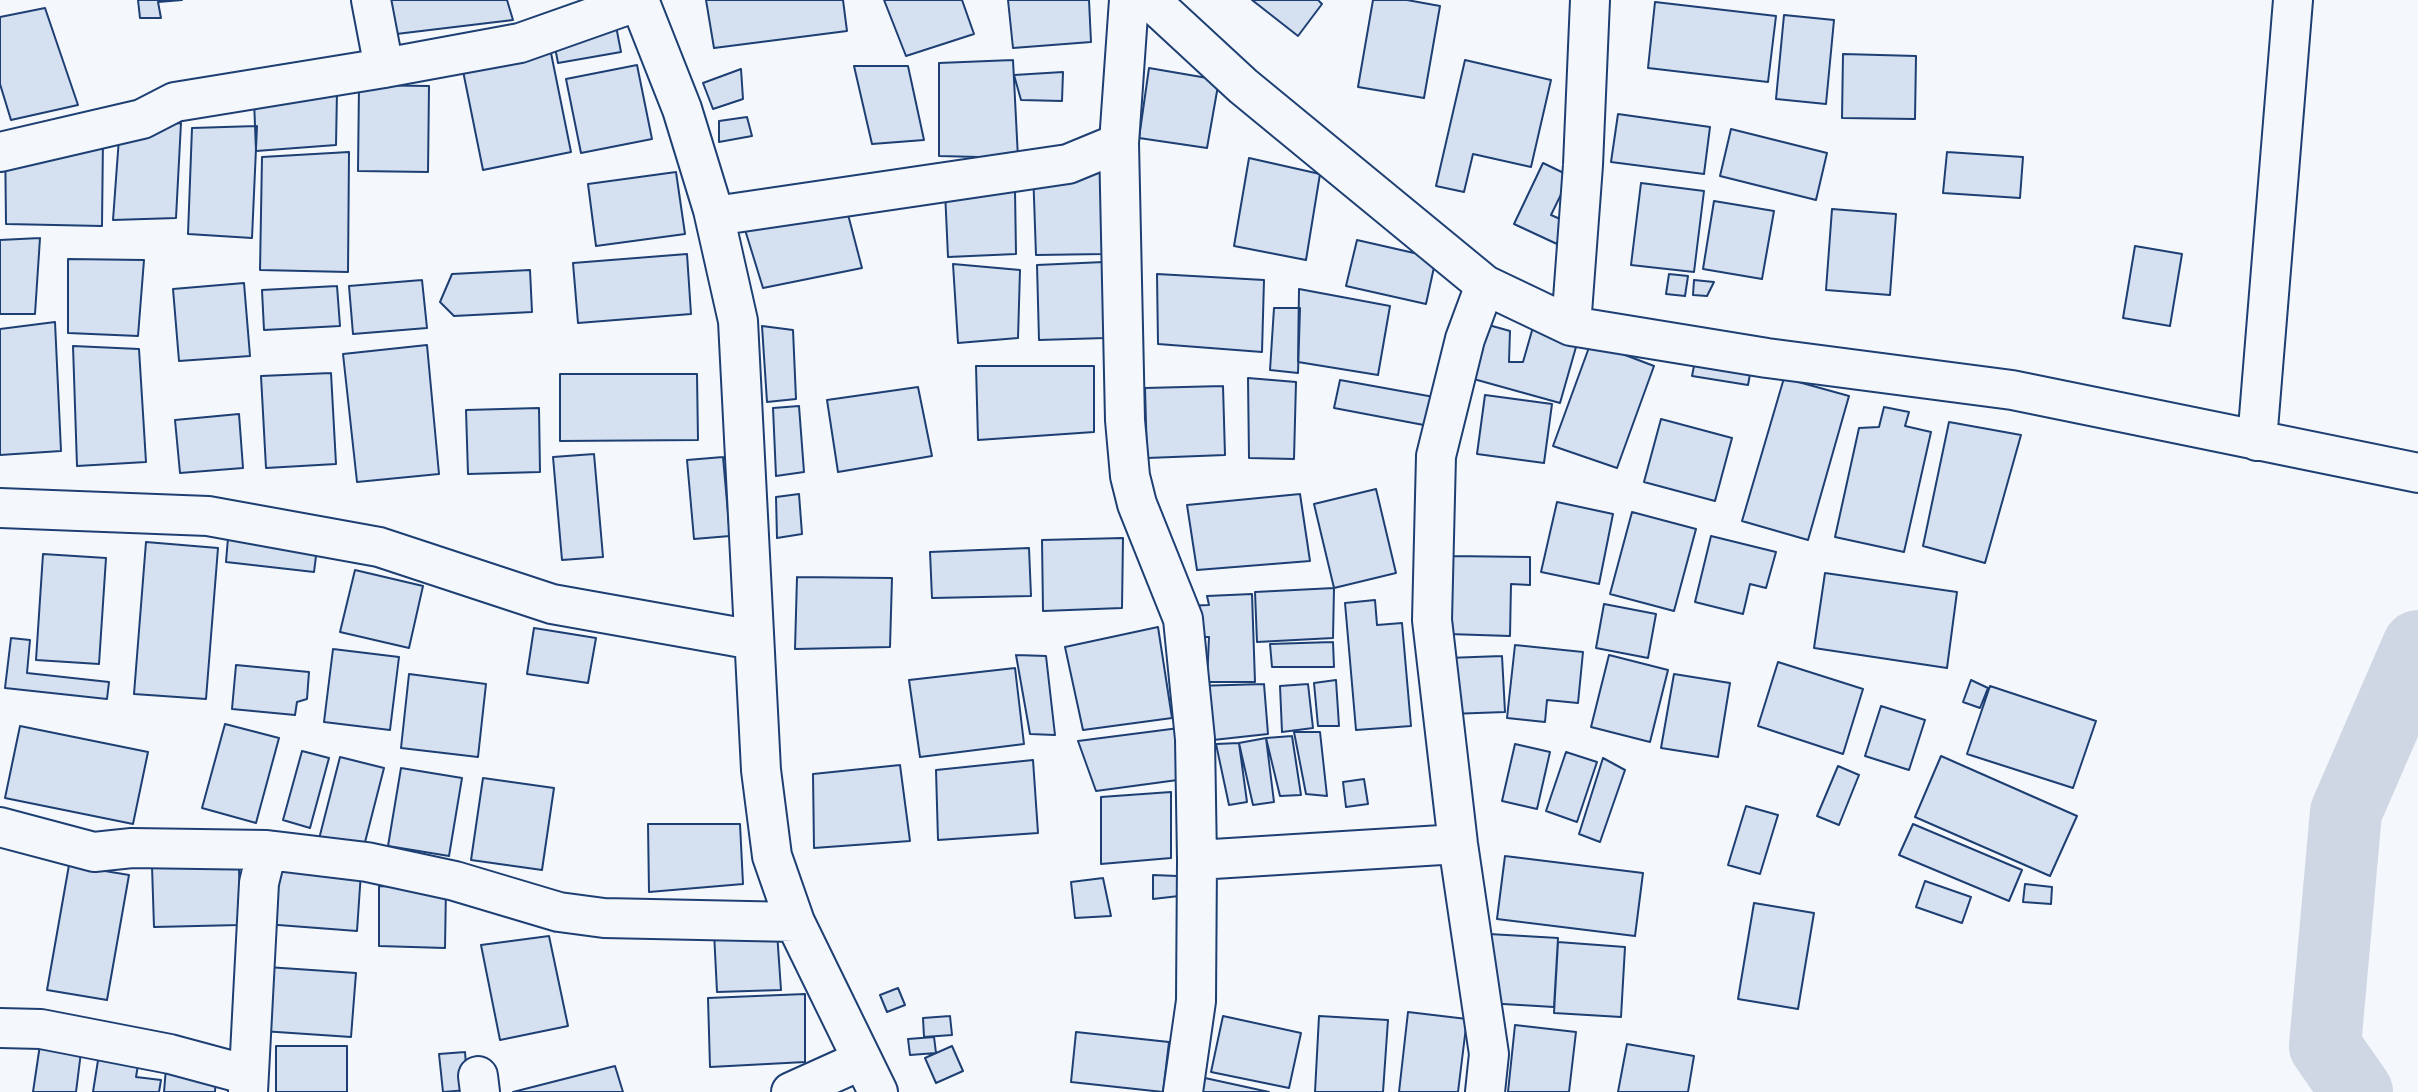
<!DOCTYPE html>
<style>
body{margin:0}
canvas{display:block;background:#f4f7fb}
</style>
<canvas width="2418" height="1092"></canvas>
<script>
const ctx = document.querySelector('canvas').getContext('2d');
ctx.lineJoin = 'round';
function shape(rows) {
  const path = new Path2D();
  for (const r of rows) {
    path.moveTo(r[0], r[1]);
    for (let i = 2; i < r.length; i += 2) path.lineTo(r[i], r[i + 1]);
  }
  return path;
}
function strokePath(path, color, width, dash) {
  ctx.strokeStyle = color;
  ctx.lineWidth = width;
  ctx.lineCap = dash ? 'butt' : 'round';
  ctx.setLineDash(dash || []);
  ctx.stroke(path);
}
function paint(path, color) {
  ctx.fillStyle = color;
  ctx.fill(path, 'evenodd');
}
const river = shape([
 [2357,1092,2325,1046,2346,812,2418,646]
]);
const building = shape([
 [138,0,182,0,158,2,161,18,140,18,138,0],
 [381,0,507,0,513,20,388,35,381,0],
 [706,0,843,0,847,31,714,48,706,0],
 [884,0,962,0,974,34,906,56,884,0],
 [1008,0,1089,0,1091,42,1013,48,1008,0],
 [1252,0,1318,0,1322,4,1298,36,1252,0],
 [1373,0,1407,0,1440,6,1424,98,1358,87,1373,0],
 [1655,2,1776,16,1768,82,1648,68,1655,2],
 [45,8,78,105,11,120,0,84,0,17,45,8],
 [1784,15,1834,20,1826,104,1776,99,1784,15],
 [616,26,621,52,558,63,553,37,616,26],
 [550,48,571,152,483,170,462,66,550,48],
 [1843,54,1916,56,1915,119,1842,118,1843,54],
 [1013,60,1018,158,939,156,939,63,1013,60],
 [1465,60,1551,80,1531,167,1473,154,1464,192,1436,186,1465,60],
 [637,65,652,139,581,153,566,79,637,65],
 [854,66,908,66,924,140,872,144,854,66],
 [1149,68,1219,80,1207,148,1139,138,1149,68],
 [741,69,743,99,713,109,703,83,741,69],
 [1063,72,1062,101,1021,100,1014,75,1063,72],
 [359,85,429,86,428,172,358,171,359,85],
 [337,91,336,145,256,151,254,100,337,91],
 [1618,114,1710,127,1704,174,1611,162,1618,114],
 [747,117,752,136,719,142,719,121,747,117],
 [181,123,176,218,113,220,120,124,181,123],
 [257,126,252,238,188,234,192,128,257,126],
 [1731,129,1827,153,1816,200,1720,176,1731,129],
 [5,134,103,138,102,226,6,224,5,134],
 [349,152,348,272,260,270,262,157,349,152],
 [1947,152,2023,157,2020,198,1943,193,1947,152],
 [1249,158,1320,174,1306,260,1234,246,1249,158],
 [1109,160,1104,254,1036,255,1033,170,1109,160],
 [1543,163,1570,176,1551,215,1567,222,1557,244,1514,224,1543,163],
 [676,172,685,234,596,246,588,184,676,172],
 [1641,183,1704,191,1694,272,1631,265,1641,183],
 [1015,190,1016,254,948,257,945,191,1015,190],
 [1714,201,1774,211,1762,279,1703,269,1714,201],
 [845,203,862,268,763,288,742,220,845,203],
 [1832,209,1896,214,1890,295,1826,290,1832,209],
 [40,238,35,314,0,314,0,240,40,238],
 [1357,240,1436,258,1426,304,1346,286,1357,240],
 [2135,246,2182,254,2170,326,2123,318,2135,246],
 [687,254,691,314,578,323,573,263,687,254],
 [68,259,144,260,138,336,68,333,68,259],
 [1104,262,1105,338,1039,340,1037,265,1104,262],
 [953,264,1020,270,1018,338,958,343,953,264],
 [530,270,532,312,454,316,440,302,452,274,530,270],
 [1157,274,1264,280,1262,352,1158,344,1157,274],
 [1669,274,1688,276,1685,296,1666,294,1669,274],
 [422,280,427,328,353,334,349,286,422,280],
 [1694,280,1714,282,1707,296,1693,295,1694,280],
 [244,283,250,356,179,361,173,289,244,283],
 [337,286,340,326,264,330,262,290,337,286],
 [1299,289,1390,306,1378,375,1298,362,1299,289],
 [1274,308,1300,308,1298,373,1270,370,1274,308],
 [1535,320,1580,333,1560,403,1470,378,1485,324,1510,331,1509,362,1523,362,1535,320],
 [55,322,61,451,0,455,0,329,55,322],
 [762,326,793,330,796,399,767,402,762,326],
 [1591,342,1654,366,1617,468,1553,446,1591,342],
 [427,345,439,474,357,482,343,354,427,345],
 [73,346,139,349,146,462,77,466,73,346],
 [1696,356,1752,364,1748,385,1692,376,1696,356],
 [976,366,1094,366,1094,432,978,440,976,366],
 [331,373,336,464,266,468,261,376,331,373],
 [560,374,697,374,698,440,560,441,560,374],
 [1248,378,1296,382,1294,459,1249,458,1248,378],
 [1784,378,1849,396,1808,540,1742,521,1784,378],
 [1340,380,1434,397,1429,426,1334,408,1340,380],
 [1223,386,1225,455,1147,458,1145,388,1223,386],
 [918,387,932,456,838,472,827,400,918,387],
 [1485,395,1552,404,1544,463,1477,454,1485,395],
 [799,406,804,472,776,476,773,408,799,406],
 [1884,407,1909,412,1905,426,1931,432,1904,552,1835,537,1859,428,1879,427,1884,407],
 [539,408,540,472,468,474,466,410,539,408],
 [239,414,243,468,180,473,175,420,239,414],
 [1661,419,1732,438,1715,501,1644,482,1661,419],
 [1949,422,2021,435,1985,563,1923,546,1949,422],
 [594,454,603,557,562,560,553,457,594,454],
 [723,457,730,536,694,539,687,460,723,457],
 [1376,489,1396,573,1334,588,1314,504,1376,489],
 [799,494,802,534,777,538,776,497,799,494],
 [1300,494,1310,561,1197,570,1187,505,1300,494],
 [1557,502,1613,514,1599,584,1541,572,1557,502],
 [1632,512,1696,529,1674,611,1610,594,1632,512],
 [1711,536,1776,552,1766,588,1750,584,1743,614,1695,602,1711,536],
 [228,538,317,548,314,572,226,562,228,538],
 [1123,538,1122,608,1043,611,1042,540,1123,538],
 [146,542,218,548,206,699,134,694,146,542],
 [1029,548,1031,596,932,598,930,552,1029,548],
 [43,554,106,558,99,664,36,660,43,554],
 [1450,556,1530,557,1530,585,1511,584,1510,636,1448,634,1450,556],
 [355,570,423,586,409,648,340,632,355,570],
 [1825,573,1957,592,1947,668,1814,648,1825,573],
 [797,577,892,578,890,647,795,649,797,577],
 [1334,588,1333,638,1257,642,1255,592,1334,588],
 [1252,594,1255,682,1207,682,1209,637,1189,637,1184,606,1209,605,1207,596,1252,594],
 [1375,600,1377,625,1402,623,1411,726,1356,730,1345,603,1375,600],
 [1604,604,1656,614,1648,658,1596,648,1604,604],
 [1158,627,1172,718,1083,730,1065,647,1158,627],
 [534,628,596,638,588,683,527,674,534,628],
 [11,638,30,640,27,673,109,682,107,699,5,688,11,638],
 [1333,642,1334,667,1272,667,1270,644,1333,642],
 [1515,645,1583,652,1578,703,1547,700,1545,722,1507,718,1515,645],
 [333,649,399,657,390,730,324,722,333,649],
 [1016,655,1046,656,1055,735,1030,734,1016,655],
 [1609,655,1668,670,1650,742,1591,727,1609,655],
 [1502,656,1505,712,1450,714,1447,658,1502,656],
 [1778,662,1863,689,1843,754,1758,726,1778,662],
 [236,665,309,672,307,699,297,702,295,715,232,709,236,665],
 [1015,668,1024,744,920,757,909,680,1015,668],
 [409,674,486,684,478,757,401,748,409,674],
 [1674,674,1730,683,1718,757,1661,748,1674,674],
 [1336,680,1339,726,1318,726,1314,683,1336,680],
 [1971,680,1988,688,1980,708,1963,702,1971,680],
 [1264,684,1268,734,1204,741,1196,686,1264,684],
 [1308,684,1313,728,1282,732,1280,686,1308,684],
 [1990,686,2096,721,2073,788,1967,754,1990,686],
 [1881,706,1925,720,1909,770,1865,756,1881,706],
 [225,724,279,738,256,823,202,808,225,724],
 [20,726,148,752,133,824,5,798,20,726],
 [1179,728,1185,779,1096,791,1078,741,1179,728],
 [1294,732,1320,732,1327,796,1306,794,1294,732],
 [1292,736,1301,795,1280,796,1266,738,1292,736],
 [1266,738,1274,802,1253,805,1239,743,1266,738],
 [1239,743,1247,802,1229,805,1216,744,1239,743],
 [1515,744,1550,752,1537,809,1502,801,1515,744],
 [302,751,329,758,310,828,283,820,302,751],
 [1566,752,1597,762,1577,822,1546,811,1566,752],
 [1941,756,2077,816,2050,876,1915,817,1941,756],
 [340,757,384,768,363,850,319,839,340,757],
 [1603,758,1625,770,1600,842,1579,834,1603,758],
 [1033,760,1038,833,938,840,936,770,1033,760],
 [900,765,910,841,814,848,813,774,900,765],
 [1838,766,1859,775,1839,825,1817,816,1838,766],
 [401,768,462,778,449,856,388,846,401,768],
 [483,778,554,788,542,870,471,860,483,778],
 [1364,779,1368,804,1346,807,1343,782,1364,779],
 [1171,792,1171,858,1101,864,1101,797,1171,792],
 [1746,806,1778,815,1760,874,1728,865,1746,806],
 [648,824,740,824,743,884,649,892,648,824],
 [1913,824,2022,870,2009,901,1899,855,1913,824],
 [1505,856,1643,873,1635,936,1497,919,1505,856],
 [239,864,240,925,154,927,152,866,239,864],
 [69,865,129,875,107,1000,47,990,69,865],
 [269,866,361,872,357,931,265,924,269,866],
 [1153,875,1177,876,1179,896,1153,899,1153,875],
 [1103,878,1111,916,1075,918,1071,882,1103,878],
 [1925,881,1971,897,1962,923,1916,907,1925,881],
 [2025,884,2052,887,2051,904,2023,902,2025,884],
 [379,886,446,887,445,948,379,946,379,886],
 [1754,903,1814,913,1798,1009,1738,999,1754,903],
 [714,932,777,932,781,990,717,992,714,932],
 [1489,934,1558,938,1554,1007,1486,1003,1489,934],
 [549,936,568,1026,500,1040,481,945,549,936],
 [1558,942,1625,947,1621,1017,1554,1013,1558,942],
 [267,967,356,973,351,1037,262,1031,267,967],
 [898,988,905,1005,887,1012,880,995,898,988],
 [805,994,805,1062,710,1067,708,998,805,994],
 [1408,1012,1467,1019,1458,1092,1399,1092,1408,1012],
 [950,1016,952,1035,924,1037,923,1018,950,1016],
 [1223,1016,1301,1033,1289,1088,1211,1072,1223,1016],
 [1319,1016,1388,1020,1383,1092,1315,1092,1319,1016],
 [1515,1025,1576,1032,1569,1092,1508,1092,1515,1025],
 [1076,1032,1169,1042,1163,1092,1071,1082,1076,1032],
 [934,1037,936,1053,910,1055,908,1039,934,1037],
 [41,1038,82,1044,76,1092,33,1092,41,1038],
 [1627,1044,1694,1056,1688,1092,1618,1092,1627,1044],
 [276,1046,347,1046,347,1092,276,1092,276,1046],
 [952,1046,963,1071,936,1083,925,1058,952,1046],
 [465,1052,468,1090,443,1092,439,1054,465,1052],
 [99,1054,139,1059,136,1077,161,1080,159,1092,93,1092,99,1054],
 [615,1066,623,1092,513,1092,615,1066],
 [166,1068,216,1072,215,1092,164,1092,166,1068],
 [1205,1078,1269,1092,1201,1092,1205,1078]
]);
const minor = shape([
 [371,0,384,68],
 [639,0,682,109,713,210,738,321,761,770,772,856,795,922,878,1092],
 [1129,0,1119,143,1125,420,1130,476,1137,504,1183,619,1195,739,1197,860,1196,1001,1183,1092],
 [1150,0,1243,86,1485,285,1571,326,1767,358,2012,390,2418,473],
 [0,152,142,119,175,102,384,68,520,43,639,1],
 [715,216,1068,164,1119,143],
 [1571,326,1583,165,1590,0],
 [2257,441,2293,0],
 [0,508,208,516,379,547,552,604,754,640],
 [0,827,94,852,132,848,267,850,367,862,455,881,559,912,604,918,795,922],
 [1197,860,1458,844],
 [0,1028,41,1029,170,1054,248,1075],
 [478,1076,480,1092],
 [248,1092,259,883,267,850],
 [791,1092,862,1060],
 [1485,1092,1489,1054,1458,844,1432,620,1436,456,1465,339,1485,285]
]);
strokePath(river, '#cfd7e4', 72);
paint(building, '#d5e0f0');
strokePath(building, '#1d3f73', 2);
strokePath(minor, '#1d3f73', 42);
strokePath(minor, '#f4f7fb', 38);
</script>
